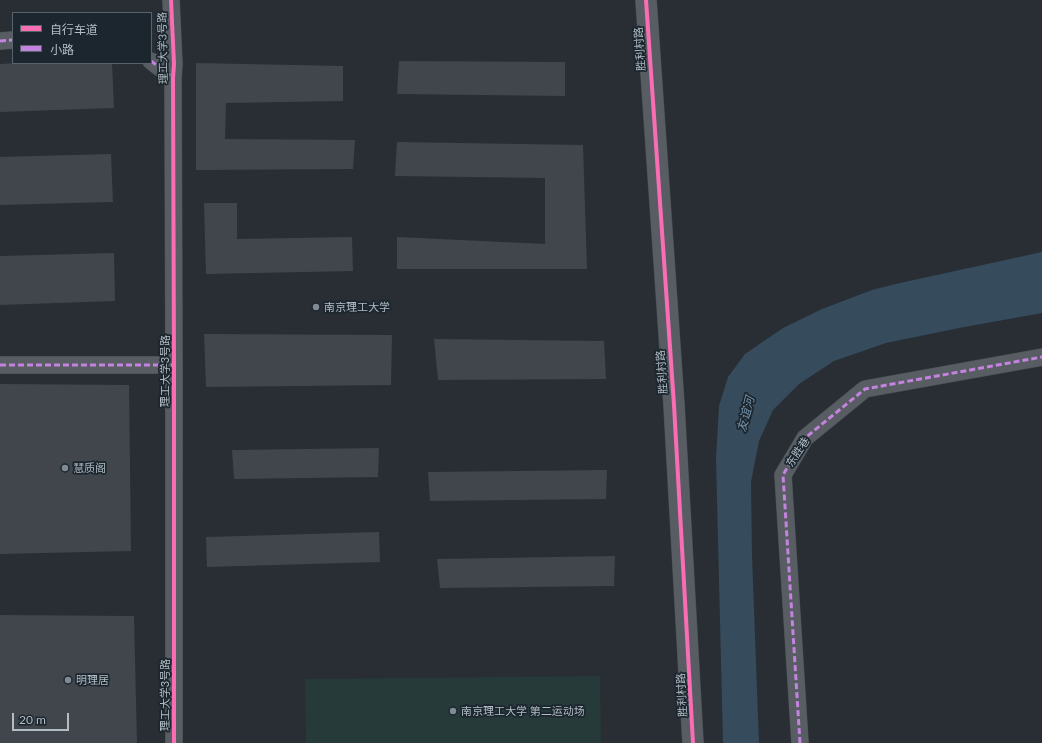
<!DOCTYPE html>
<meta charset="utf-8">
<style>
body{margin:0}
#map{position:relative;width:1042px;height:743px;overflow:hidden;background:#282e34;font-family:Lato,"Noto Sans SC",sans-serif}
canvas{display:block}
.legend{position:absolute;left:12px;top:12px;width:140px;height:52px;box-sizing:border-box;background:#1c262e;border:1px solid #58626a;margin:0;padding:5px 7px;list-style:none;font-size:12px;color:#b1bcc5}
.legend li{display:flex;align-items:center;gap:8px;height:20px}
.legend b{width:20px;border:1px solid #58626a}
.scale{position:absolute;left:12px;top:713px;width:57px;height:18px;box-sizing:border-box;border:2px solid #b1bcc5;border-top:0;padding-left:5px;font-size:12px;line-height:14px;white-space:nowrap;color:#b1bcc5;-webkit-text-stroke:3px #1c262e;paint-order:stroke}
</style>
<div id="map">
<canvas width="1042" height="743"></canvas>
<ul class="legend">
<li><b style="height:5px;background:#f96db3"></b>自行车道</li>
<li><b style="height:5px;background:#c483df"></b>小路</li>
</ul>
<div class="scale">20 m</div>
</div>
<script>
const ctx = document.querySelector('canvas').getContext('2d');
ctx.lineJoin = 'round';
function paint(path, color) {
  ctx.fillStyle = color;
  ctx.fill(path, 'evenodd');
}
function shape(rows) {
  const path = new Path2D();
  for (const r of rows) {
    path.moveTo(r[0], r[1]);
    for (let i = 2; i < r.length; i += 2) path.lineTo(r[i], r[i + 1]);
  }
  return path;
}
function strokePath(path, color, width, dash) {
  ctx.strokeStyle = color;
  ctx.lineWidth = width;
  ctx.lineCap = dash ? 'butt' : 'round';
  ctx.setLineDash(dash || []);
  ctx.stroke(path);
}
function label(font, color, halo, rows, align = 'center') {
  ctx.font = font + ' Lato,"Noto Sans SC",sans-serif';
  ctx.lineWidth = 3.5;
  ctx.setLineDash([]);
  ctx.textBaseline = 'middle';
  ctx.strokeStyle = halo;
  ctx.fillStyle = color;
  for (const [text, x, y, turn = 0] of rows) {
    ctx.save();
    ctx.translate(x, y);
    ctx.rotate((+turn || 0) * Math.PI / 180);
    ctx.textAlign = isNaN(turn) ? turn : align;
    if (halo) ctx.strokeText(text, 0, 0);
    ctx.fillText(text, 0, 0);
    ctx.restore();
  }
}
const green = shape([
 [600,676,601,743,306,743,305,679]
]);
const water = shape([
 [1042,252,1042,313,959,328,886,343,834,361,799,384,773,410,759,441,751,482,752,556,759,743,723,743,716,458,719,406,728,377,745,354,783,328,822,309,872,290,900,283]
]);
const building = shape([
 [399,61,565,62,565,96,397,94],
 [19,63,112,63,114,108,0,112,0,64],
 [196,63,343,66,343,101,226,103,225,139,355,140,353,169,196,170],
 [397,142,583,145,587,269,397,269,397,237,545,244,545,178,395,176],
 [111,154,113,202,0,205,0,157],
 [204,203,237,203,237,239,352,237,353,271,206,274],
 [114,253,115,301,0,305,0,256],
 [204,334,392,335,391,385,206,387],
 [434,339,604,341,606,379,438,380],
 [0,384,129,385,131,551,0,554],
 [379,448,378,477,234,479,232,450],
 [607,470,606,499,430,501,428,472],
 [379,532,380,562,207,567,206,537],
 [615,556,614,586,440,588,437,559],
 [0,615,134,616,137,743,0,743]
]);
const minor = shape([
 [171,0,174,64,173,78,174,365,174,743],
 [0,41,13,40],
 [151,61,173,78],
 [0,365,174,365],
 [800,743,783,475,805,438,865,389,1042,357]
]);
const tertiary = shape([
 [646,0,674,405,693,743]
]);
const quiet = shape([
 [0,41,13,40],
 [151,61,173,78],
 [0,365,174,365],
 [800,743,783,475,805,438,865,389,1042,357]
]);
const cycleway = shape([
 [171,0,174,64,173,78,174,365,174,743],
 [646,0,674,405,693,743]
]);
const markers = [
 [316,307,4,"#818a92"],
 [65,468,4,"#818a92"],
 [68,680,4,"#818a92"],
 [453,711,4,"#818a92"]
];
const streetNames = [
 ["理工大学3号路",163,48,-91],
 ["胜利村路",640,49,-94],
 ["理工大学3号路",165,371,-90],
 ["胜利村路",662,372,-94],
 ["东胜巷",798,452,-56],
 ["理工大学3号路",165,695,-90],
 ["胜利村路",682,695,-93]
];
const poiNames = [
 ["南京理工大学",324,307],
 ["慧质阁",73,468],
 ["明理居",76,680],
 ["南京理工大学 第二运动场",461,711]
];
const waterNames = [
 ["友谊河",746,414,-75]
];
paint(green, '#263a39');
paint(water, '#364b5b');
paint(building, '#40464b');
strokePath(minor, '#464a4f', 18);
strokePath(tertiary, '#464a4f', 22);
strokePath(minor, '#575d62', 17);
strokePath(tertiary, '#575d62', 21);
strokePath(quiet, '#c483df', 3, [6, 3]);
strokePath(cycleway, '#f96db3', 4);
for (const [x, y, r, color] of markers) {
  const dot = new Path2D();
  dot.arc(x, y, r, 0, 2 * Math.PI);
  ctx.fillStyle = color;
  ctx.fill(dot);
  strokePath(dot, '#1c262e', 1.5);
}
label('11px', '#b1bcc5', '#1c262e', streetNames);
label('11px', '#b1bcc5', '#1c262e', poiNames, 'left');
label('italic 12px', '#7392a8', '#1c262e', waterNames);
</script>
